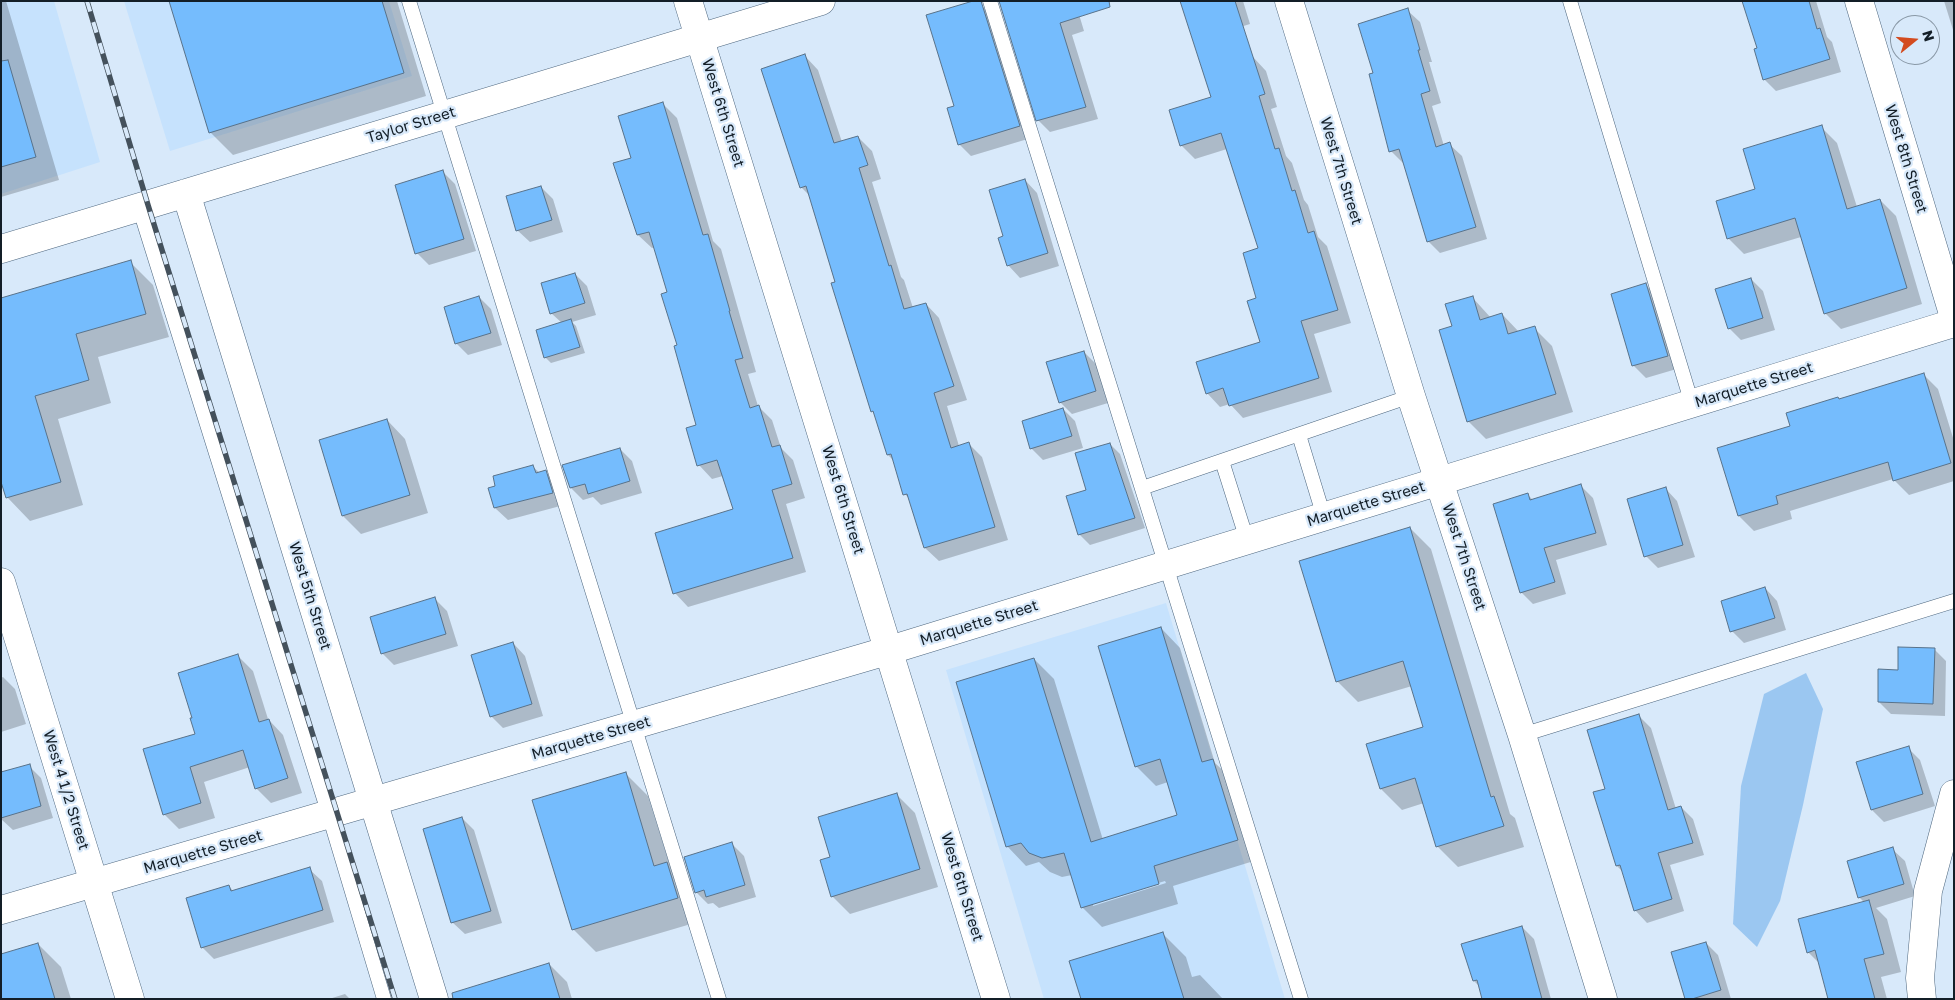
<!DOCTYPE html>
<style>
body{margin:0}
#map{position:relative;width:1955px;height:1000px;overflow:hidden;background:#d8e9fa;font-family:"Golos Text",sans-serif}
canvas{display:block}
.frame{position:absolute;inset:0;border:2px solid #131e27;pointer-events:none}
.north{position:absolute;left:1890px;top:15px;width:50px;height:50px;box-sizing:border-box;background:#d8e9fa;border:1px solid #8998a6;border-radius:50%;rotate:73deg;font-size:14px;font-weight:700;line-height:20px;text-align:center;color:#131e27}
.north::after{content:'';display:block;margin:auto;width:18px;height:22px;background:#d34b1f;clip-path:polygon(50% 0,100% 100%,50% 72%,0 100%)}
</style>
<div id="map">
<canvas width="1955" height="1000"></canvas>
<div class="frame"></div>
<div class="north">N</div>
</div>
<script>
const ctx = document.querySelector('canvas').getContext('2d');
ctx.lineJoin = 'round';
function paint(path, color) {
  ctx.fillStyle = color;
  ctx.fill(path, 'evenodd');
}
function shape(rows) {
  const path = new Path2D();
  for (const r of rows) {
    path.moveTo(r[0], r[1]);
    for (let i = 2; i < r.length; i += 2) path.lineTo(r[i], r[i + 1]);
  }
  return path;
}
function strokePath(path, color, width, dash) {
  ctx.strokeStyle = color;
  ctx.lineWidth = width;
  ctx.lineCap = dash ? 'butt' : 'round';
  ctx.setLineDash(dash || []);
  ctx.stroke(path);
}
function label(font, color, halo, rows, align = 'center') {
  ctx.font = font + ' "Golos Text",sans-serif';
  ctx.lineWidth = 4.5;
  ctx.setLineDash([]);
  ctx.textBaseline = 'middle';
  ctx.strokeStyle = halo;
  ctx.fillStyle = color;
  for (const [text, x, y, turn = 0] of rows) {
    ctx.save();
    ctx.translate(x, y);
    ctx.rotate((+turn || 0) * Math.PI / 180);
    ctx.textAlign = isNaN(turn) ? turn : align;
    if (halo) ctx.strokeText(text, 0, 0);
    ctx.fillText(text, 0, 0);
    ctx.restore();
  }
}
const built = shape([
 [1,1,54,1,100,162,1,194],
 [124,1,389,1,412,76,170,151],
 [1166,603,1285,999,1044,999,946,670]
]);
const green = shape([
 [1806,673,1823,709,1803,805,1780,901,1757,947,1733,924,1741,786,1764,694]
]);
const shadow = shape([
 [1,1,6,1,59,180,1,197],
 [170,1,397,1,426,96,233,155,210,132],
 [1001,1,1075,1,1084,31,1072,35,1098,119,1050,132,1038,120],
 [1181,1,1243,1,1250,24,1201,39],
 [1751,1,1816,1,1827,37,1832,42,1841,72,1776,91,1764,79],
 [1944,1,1954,1,1954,33],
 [982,6,994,19,1031,138,971,156,959,144,955,106],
 [1407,10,1420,22,1432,62,1429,62,1441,103,1432,106,1444,146,1449,144,1462,156,1487,239,1440,253,1428,241,1405,162,1403,163,1391,151,1374,74],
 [805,56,818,70,842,142,858,137,872,151,881,179,872,182,901,277,904,280,913,308,926,304,939,318,967,400,947,406,959,446,968,443,982,457,1008,540,939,561,925,548,911,501,905,494,894,461,888,455,876,414,872,411,810,196,801,187],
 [1253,57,1266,71,1277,107,1271,109,1286,156,1292,163,1304,200,1308,205,1318,237,1327,246,1351,323,1314,334,1332,392,1243,418,1230,404,1220,407,1207,393,1261,343,1258,299,1260,249,1227,149,1195,159,1181,145,1213,98],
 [663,104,677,118,713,241,721,249,756,372,748,374,758,406,772,420,781,448,793,460,805,498,786,504,806,572,688,607,675,593,734,510,723,476,712,479,699,465,697,425,678,346,669,293,655,247,652,248,638,235,632,159],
 [1821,127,1837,143,1857,207,1880,200,1896,216,1922,304,1841,329,1825,313,1801,237,1744,254,1728,238,1757,189],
 [443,172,455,184,476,251,429,265,417,253],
 [1025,180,1037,193,1059,266,1020,278,1008,265,1005,237],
 [541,187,553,199,563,232,530,242,517,230],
 [130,262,153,285,169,337,98,357,111,403,58,419,83,505,30,521,7,497,1,299],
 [575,274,587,286,596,315,572,322,576,326,585,353,551,363,545,357,562,323,551,313],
 [1751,279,1763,291,1775,330,1741,340,1729,328],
 [1646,285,1658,297,1680,368,1646,378,1634,366,1612,294],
 [479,297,491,309,502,345,468,355,456,343],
 [1472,297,1491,318,1502,314,1519,332,1534,328,1552,346,1573,412,1486,439,1468,421,1453,327],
 [1084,352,1096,364,1108,403,1072,414,1060,402],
 [1923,374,1938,389,1954,441,1954,481,1909,495,1893,479,1790,511,1792,519,1754,531,1739,516,1719,449,1792,427,1840,400],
 [1063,409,1075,421,1083,448,1043,460,1031,448],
 [387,420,405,439,428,513,361,534,343,516],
 [1110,444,1120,454,1145,528,1090,545,1079,534,1088,490],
 [620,449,632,461,642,493,601,505,593,497,583,500,571,488],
 [533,467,540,473,545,472,558,484,564,505,508,520,495,508,490,489],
 [1581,486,1593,498,1607,545,1556,560,1566,594,1533,604,1521,592,1527,494,1533,500],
 [1665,488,1677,501,1695,557,1658,568,1646,556],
 [1410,528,1431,549,1510,814,1515,818,1524,847,1458,867,1437,846,1424,803,1402,810,1381,789,1425,728,1412,686,1358,702,1337,681],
 [1765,588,1777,601,1786,630,1744,643,1732,631],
 [435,599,447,611,458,646,394,665,382,653],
 [1161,628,1180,648,1215,763,1233,780,1257,860,1173,886,1178,904,1102,927,1083,908,1072,875,1062,877,1050,872,1039,862,1026,866,1007,846,1034,659,1054,679,1103,840,1179,816,1168,782,1156,786,1136,766],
 [1165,881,1166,883,1093,906,1093,903],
 [513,643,525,656,543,716,503,728,491,716],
 [1934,649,1946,661,1945,716,1891,714,1879,702,1899,671],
 [238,656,253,671,268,719,283,735,302,793,271,803,256,788,250,767,204,782,215,818,179,829,164,814,196,734],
 [3,677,15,689,26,724,1,732,1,678],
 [1639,716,1651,728,1676,809,1681,807,1693,819,1704,855,1670,865,1684,911,1647,923,1635,910,1623,872,1617,866,1606,789],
 [1908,748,1920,760,1935,806,1884,822,1872,810,1857,763],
 [29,766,41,778,53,818,13,830,1,819,1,774],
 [625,773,648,796,670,866,690,887,701,921,596,952,573,929],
 [897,795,915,813,938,887,850,914,832,896,832,858],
 [462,818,474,830,502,923,465,934,452,922],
 [732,844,744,856,756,897,719,908,713,903,708,904,696,892],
 [1892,849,1905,861,1915,896,1876,908,1887,919,1901,972,1881,977,1887,999,1830,999,1820,964,1808,952,1864,902,1859,897],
 [309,869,322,881,334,922,214,959,202,947,229,886,234,892],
 [1522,927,1534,939,1551,999,1484,999,1480,987,1474,981],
 [1163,934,1186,957,1192,977,1200,975,1223,999,1082,999],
 [1706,943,1718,955,1731,999,1687,999],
 [38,944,61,967,71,999,1,999],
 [549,964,567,982,572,999,479,999],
 [345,994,350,999,329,999]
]);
const building = shape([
 [169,1,382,1,404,73,209,133,169,1],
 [973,1,981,1,1020,126,958,145,947,108,954,106,926,15,973,1],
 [999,1,1109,1,1110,7,1060,23,1086,107,1036,121,999,1],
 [1180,1,1235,1,1265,94,1259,96,1275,149,1279,148,1292,191,1295,190,1308,233,1314,231,1338,310,1301,321,1319,378,1229,406,1223,388,1206,394,1196,362,1260,342,1247,301,1256,298,1243,253,1258,248,1221,133,1180,146,1169,110,1211,97,1180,1],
 [1742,1,1809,1,1817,29,1820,28,1830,59,1763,80,1754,49,1757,48,1742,1],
 [1408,8,1420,50,1418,50,1430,91,1421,94,1436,147,1450,142,1476,227,1427,242,1399,149,1389,152,1369,74,1373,73,1358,24,1408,8],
 [805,54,834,143,858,136,868,165,859,168,889,266,891,265,904,309,926,303,954,386,934,393,951,448,969,442,995,527,924,548,907,494,903,495,891,454,887,455,873,411,871,412,831,283,835,282,806,186,800,188,761,69,805,54],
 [8,60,36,157,1,167,1,61,8,60],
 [663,102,703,235,708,234,730,311,729,311,743,358,735,360,750,408,759,405,772,447,780,445,792,484,772,490,793,558,673,594,655,533,733,509,717,460,697,466,686,428,696,425,674,346,677,345,661,294,667,292,649,232,637,235,613,163,631,158,618,116,663,102],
 [1822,125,1847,209,1880,199,1907,288,1824,314,1795,218,1727,239,1716,201,1755,189,1743,149,1822,125],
 [443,170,464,239,415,254,395,185,443,170],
 [1025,179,1048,253,1007,266,998,238,1003,236,989,190,1025,179],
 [541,186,552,220,516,231,506,196,541,186],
 [131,260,146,314,76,334,89,380,35,396,61,482,6,498,1,482,1,298,131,260],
 [575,273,585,303,550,314,541,283,575,273],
 [1751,278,1763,318,1728,329,1715,289,1751,278],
 [1646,283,1668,356,1632,366,1611,294,1646,283],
 [479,296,491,333,455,344,444,307,479,296],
 [1473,296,1480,320,1502,313,1508,334,1535,326,1556,394,1467,422,1439,330,1452,326,1445,304,1473,296],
 [571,319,580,347,544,358,536,330,571,319],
 [1084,351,1096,391,1059,403,1046,362,1084,351],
 [1924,373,1951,463,1893,481,1888,462,1776,496,1778,504,1738,516,1717,448,1790,426,1786,413,1838,397,1839,399,1924,373],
 [1063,408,1072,436,1030,449,1022,421,1063,408],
 [387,419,410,495,342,516,319,440,387,419],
 [1110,443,1135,518,1078,535,1066,496,1086,490,1075,453,1110,443],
 [620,448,630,481,588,494,585,484,570,488,562,465,620,448],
 [533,465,536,473,546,470,553,493,494,508,488,488,495,486,493,476,533,465],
 [1581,484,1596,533,1544,548,1555,582,1520,593,1493,504,1528,493,1530,500,1581,484],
 [1666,487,1683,545,1644,557,1627,499,1666,487],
 [1410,527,1491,797,1494,796,1504,826,1436,847,1415,778,1380,789,1366,744,1423,727,1403,661,1336,682,1299,561,1410,527],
 [1765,587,1775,618,1730,632,1721,601,1765,587],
 [435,597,446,634,381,654,370,617,435,597],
 [1161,627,1202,762,1213,759,1238,840,1154,866,1159,884,1081,908,1064,853,1042,858,1029,853,1021,843,1006,847,956,682,1034,658,1091,842,1177,815,1160,759,1135,767,1098,646,1161,627],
 [513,642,532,704,490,717,471,655,513,642],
 [1898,647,1935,648,1933,704,1878,702,1878,669,1898,670,1898,647],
 [238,654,259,722,269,719,288,778,255,789,243,750,190,767,201,803,163,815,143,749,195,734,190,718,192,718,178,673,238,654],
 [1639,714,1668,810,1681,806,1693,843,1658,853,1672,899,1634,911,1620,865,1616,866,1593,792,1605,789,1587,730,1639,714],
 [1909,746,1923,794,1871,810,1856,762,1909,746],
 [30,764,41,806,1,818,1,772,30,764],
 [626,772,654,866,667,862,678,898,572,930,532,800,626,772],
 [897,793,920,869,831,897,820,860,830,857,818,817,897,793],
 [462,817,491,911,451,923,423,829,462,817],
 [732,842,745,885,706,897,704,890,695,893,684,857,732,842],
 [1893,847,1904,884,1858,898,1847,861,1893,847],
 [310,867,323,910,201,948,186,898,229,885,231,891,310,867],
 [1869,900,1884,954,1864,959,1875,999,1828,999,1815,950,1807,953,1798,919,1869,900],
 [1522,926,1542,999,1482,999,1477,980,1473,981,1461,944,1522,926],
 [1163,932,1184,999,1081,999,1069,961,1163,932],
 [1706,942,1721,990,1692,999,1685,999,1671,952,1706,942],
 [38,943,55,999,1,999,1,954,38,943],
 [549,963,560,999,453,999,452,993,549,963]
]);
const service = shape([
 [409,1,719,999],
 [990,1,1301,999],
 [1570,1,1692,404],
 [139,207,329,815,384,999],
 [1299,435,1324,517],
 [1222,461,1247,540],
 [1142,488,1411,396],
 [1522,735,1954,601]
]);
const minor = shape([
 [688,1,996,999],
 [1289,1,1411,396,1522,735,1603,999],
 [1859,1,1954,317],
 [186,193,434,999],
 [1,249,821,1],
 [1,582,130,999],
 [1922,999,1920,978,1928,891,1954,794]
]);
const tertiary = shape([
 [1,910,890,650,1954,323]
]);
const rail = shape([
 [87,1,148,205,395,999]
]);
const streetNames = [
 ["West 6th Street",723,113,73],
 ["Taylor Street",411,125,-17],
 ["West 8th Street",1906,159,73],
 ["West 7th Street",1341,171,73],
 ["Marquette Street",1754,385,-17],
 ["West 6th Street",843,500,73],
 ["Marquette Street",1366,504,-17],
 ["West 7th Street",1464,557,72],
 ["West 5th Street",310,596,73],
 ["Marquette Street",979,623,-17],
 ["Marquette Street",591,738,-16],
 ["West 4 1/2 Street",66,790,73],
 ["Marquette Street",203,852,-16],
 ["West 6th Street",962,887,73]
];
paint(built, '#c6e2fd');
paint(green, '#9bc7f1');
paint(shadow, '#0003');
paint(building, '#75bcfd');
strokePath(building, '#58728a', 1);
strokePath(service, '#4e677f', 15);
strokePath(minor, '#4e677f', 29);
strokePath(tertiary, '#4e677f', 29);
strokePath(service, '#fff', 14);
strokePath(minor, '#fff', 28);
strokePath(tertiary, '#fff', 28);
strokePath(rail, '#44515c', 5.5);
strokePath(rail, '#d8e9fa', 4, [11]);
label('15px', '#131e27', '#d8e9fa', streetNames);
</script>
